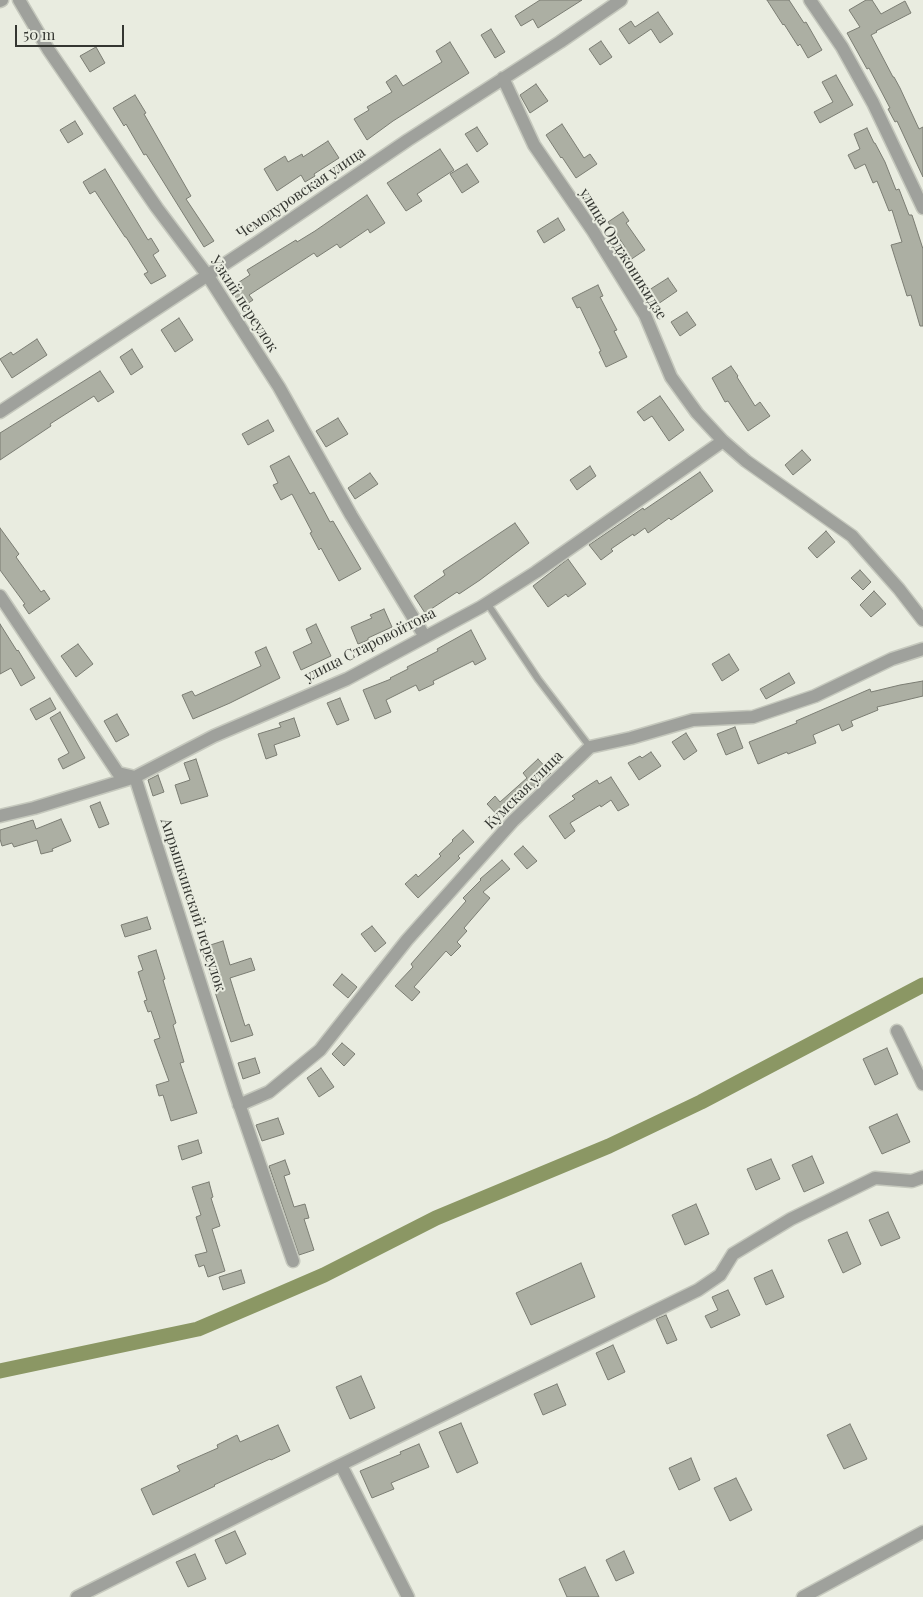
<!DOCTYPE html>
<meta charset="utf-8">
<style>
body{margin:0}
#map{position:relative;width:923px;height:1597px;overflow:hidden;background:#e9ece0;font-family:"Playfair Display",serif}
canvas{display:block}
.scale{position:absolute;left:15px;top:25px;width:109px;height:22px;box-sizing:border-box;border:2px solid #343631;border-top:0;padding-left:6px;font-size:15px;line-height:18px;white-space:nowrap;color:#343631;-webkit-text-stroke:4px #e9ece0;paint-order:stroke}
</style>
<div id="map">
<canvas width="923" height="1597"></canvas>
<div class="scale">50 m</div>
</div>
<script>
const ctx = document.querySelector('canvas').getContext('2d');
ctx.lineJoin = 'round';
function shape(rows) {
  const path = new Path2D();
  for (const r of rows) {
    path.moveTo(r[0], r[1]);
    for (let i = 2; i < r.length; i += 2) path.lineTo(r[i], r[i + 1]);
  }
  return path;
}
function strokePath(path, color, width, dash) {
  ctx.strokeStyle = color;
  ctx.lineWidth = width;
  ctx.lineCap = dash ? 'butt' : 'round';
  ctx.setLineDash(dash || []);
  ctx.stroke(path);
}
function paint(path, color) {
  ctx.fillStyle = color;
  ctx.fill(path, 'evenodd');
}
function label(font, color, halo, rows, align = 'center') {
  ctx.font = font + ' "Playfair Display",serif';
  ctx.lineWidth = 4;
  ctx.setLineDash([]);
  ctx.textBaseline = 'middle';
  ctx.strokeStyle = halo;
  ctx.fillStyle = color;
  for (const [text, x, y, turn = 0] of rows) {
    ctx.save();
    ctx.translate(x, y);
    ctx.rotate((+turn || 0) * Math.PI / 180);
    ctx.textAlign = isNaN(turn) ? turn : align;
    if (halo) ctx.strokeText(text, 0, 0);
    ctx.fillText(text, 0, 0);
    ctx.restore();
  }
}
const canal = shape([
 [0,1371,198,1329,280,1294,324,1275,436,1218,609,1146,701,1102,923,985]
]);
const building = shape([
 [540,0,582,0,538,28,533,19,521,26,515,16,540,0],
 [767,0,789,0,804,23,806,22,822,50,808,58,800,44,798,46,784,24,783,25,767,0],
 [866,0,872,0,881,14,905,1,911,13,876,31,877,32,871,35,893,77,894,77,900,88,919,129,923,127,923,177,897,121,895,122,888,109,890,108,869,68,867,69,847,33,860,27,849,10,866,0],
 [658,12,673,34,660,43,651,29,629,44,619,29,631,21,635,27,658,12],
 [491,29,505,52,495,58,481,35,491,29],
 [601,41,612,57,600,65,589,49,601,41],
 [450,42,469,73,393,121,367,140,354,119,369,110,367,107,392,92,386,82,396,75,403,86,442,62,436,51,450,42],
 [96,47,105,63,90,72,80,56,96,47],
 [836,75,853,105,820,123,814,112,833,102,822,82,836,75],
 [536,84,548,101,530,113,520,95,536,84],
 [135,95,146,113,144,114,191,196,186,199,214,241,204,247,146,154,144,155,126,124,124,126,113,108,135,95],
 [75,121,83,134,68,143,60,130,75,121],
 [562,124,584,158,590,154,597,164,576,178,562,157,561,158,546,135,562,124],
 [477,127,488,144,477,152,465,134,477,127],
 [867,128,874,143,875,143,885,162,896,190,899,189,909,215,912,215,923,249,923,326,920,326,911,295,907,296,891,245,902,242,892,210,889,211,877,181,873,183,865,164,855,169,848,155,860,149,854,134,867,128],
 [328,141,339,158,314,174,315,176,305,182,301,175,277,191,264,169,285,156,288,162,302,154,303,157,328,141],
 [440,149,454,170,417,194,422,201,406,211,387,183,440,149],
 [467,164,479,182,462,193,450,174,467,164],
 [105,169,148,240,151,238,159,251,153,255,166,276,151,284,144,274,148,272,126,237,125,237,95,191,90,194,83,182,105,169],
 [367,195,385,223,370,233,368,229,340,248,337,244,317,257,314,253,249,295,253,300,242,307,230,288,250,275,247,270,296,240,297,242,315,231,367,195],
 [623,212,629,221,626,223,645,250,630,260,622,249,625,247,608,222,623,212],
 [558,218,565,230,544,243,537,231,558,218],
 [668,278,677,291,658,304,649,290,668,278],
 [598,285,603,296,600,297,617,330,614,331,627,357,606,367,599,352,601,351,580,307,577,308,572,298,598,285],
 [687,312,696,325,680,336,671,322,687,312],
 [179,318,193,340,175,352,161,330,179,318],
 [37,339,47,355,12,378,0,359,11,352,13,355,37,339],
 [132,349,143,367,131,375,120,357,132,349],
 [731,366,738,376,737,377,755,406,760,402,770,416,748,431,728,401,725,402,712,378,731,366],
 [100,371,114,392,98,402,94,396,50,424,51,426,0,460,0,433,100,371],
 [660,396,684,430,669,441,652,416,644,421,637,412,660,396],
 [338,418,348,434,326,447,316,431,338,418],
 [268,420,274,431,248,445,242,434,268,420],
 [802,450,811,460,793,475,785,465,802,450],
 [289,456,310,494,314,492,330,522,333,521,361,569,339,581,321,548,319,550,310,533,312,532,292,494,281,500,273,485,278,483,270,466,289,456],
 [590,466,596,476,577,490,570,480,590,466],
 [700,472,713,491,671,520,669,518,648,533,645,528,634,536,633,534,611,549,613,551,601,560,589,545,643,508,644,510,700,472],
 [370,473,378,484,355,499,348,488,370,473],
 [515,523,529,543,480,580,459,594,457,592,425,613,414,596,445,575,443,571,515,523],
 [0,528,19,554,16,557,41,592,44,590,50,599,29,614,23,605,25,604,0,570,0,528],
 [826,531,835,542,817,558,808,548,826,531],
 [568,559,586,584,568,597,566,594,548,607,533,586,568,559],
 [860,570,871,582,863,590,851,578,860,570],
 [874,591,886,604,871,617,860,605,874,591],
 [384,609,392,627,368,638,368,640,358,644,351,627,372,618,370,615,384,609],
 [0,624,17,651,18,650,35,678,21,686,11,668,0,674,0,624],
 [316,624,331,656,301,670,293,652,312,643,306,629,316,624],
 [471,630,486,659,475,665,473,661,433,681,434,684,419,691,416,685,386,700,391,712,375,719,363,690,391,679,390,678,408,669,407,667,438,651,437,649,471,630],
 [78,644,93,664,76,677,61,656,78,644],
 [266,647,280,678,230,703,193,719,182,695,192,691,195,696,261,666,255,652,266,647],
 [729,654,739,670,722,681,712,664,729,654],
 [789,673,795,683,766,699,760,689,789,673],
 [923,681,923,696,877,707,878,710,851,721,853,726,842,731,839,724,813,735,816,743,788,754,787,752,758,764,749,742,797,723,796,721,870,689,871,692,900,685,923,681],
 [50,698,56,709,36,720,30,709,50,698],
 [340,698,349,720,337,725,327,703,340,698],
 [60,712,85,758,63,769,58,759,69,753,50,718,60,712],
 [117,714,129,735,116,742,104,721,117,714],
 [294,718,300,736,274,745,277,755,266,759,258,734,281,727,279,723,294,718],
 [735,727,743,748,726,755,717,734,735,727],
 [686,733,697,751,684,760,672,742,686,733],
 [651,752,661,766,639,780,628,763,640,756,642,758,651,752],
 [196,759,208,796,181,804,175,785,190,780,184,763,196,759],
 [538,759,551,773,500,818,487,804,495,796,500,802,527,778,523,773,538,759],
 [158,775,164,792,153,796,148,780,158,775],
 [611,777,629,805,618,811,611,800,601,807,600,805,570,823,575,831,565,839,549,816,575,799,572,796,597,780,599,784,611,777],
 [100,802,109,824,99,828,90,806,100,802],
 [61,819,71,841,52,849,53,851,41,854,37,840,14,847,12,843,2,846,0,839,0,830,33,820,36,829,61,819],
 [463,830,474,842,458,856,460,858,418,898,405,884,416,874,418,877,441,856,439,854,453,841,452,840,463,830],
 [523,846,537,861,527,869,514,854,523,846],
 [502,860,510,869,483,892,490,898,464,928,467,931,457,942,461,946,451,956,446,951,414,987,420,992,412,1001,395,986,413,967,411,964,466,901,463,898,481,880,480,879,502,860],
 [147,917,151,929,125,937,121,925,147,917],
 [372,926,386,943,375,952,361,934,372,926],
 [223,941,230,965,251,958,255,970,230,978,245,1026,249,1024,253,1035,231,1042,201,948,223,941],
 [156,950,165,979,163,980,176,1023,173,1025,184,1062,180,1063,197,1113,171,1121,163,1095,159,1096,156,1085,169,1081,154,1040,160,1038,151,1011,148,1012,144,1001,147,1000,138,972,143,970,138,956,156,950],
 [342,974,357,987,348,998,333,985,342,974],
 [342,1043,355,1054,344,1066,332,1054,342,1043],
 [887,1048,898,1074,875,1085,863,1059,887,1048],
 [255,1058,260,1073,243,1079,238,1063,255,1058],
 [321,1068,334,1087,319,1097,307,1078,321,1068],
 [897,1114,910,1142,882,1154,869,1127,897,1114],
 [278,1118,284,1134,262,1141,256,1125,278,1118],
 [198,1140,202,1153,182,1160,178,1146,198,1140],
 [812,1156,824,1183,804,1192,792,1165,812,1156],
 [771,1159,780,1179,756,1190,747,1169,771,1159],
 [285,1160,290,1174,284,1176,294,1207,305,1204,309,1218,304,1219,314,1250,299,1255,269,1166,285,1160],
 [209,1182,213,1197,211,1198,220,1226,212,1229,225,1271,208,1277,204,1265,199,1267,195,1255,207,1252,196,1217,201,1215,192,1187,209,1182],
 [696,1204,709,1234,685,1245,672,1215,696,1204],
 [888,1212,900,1238,881,1246,869,1220,888,1212],
 [847,1232,861,1264,843,1273,828,1240,847,1232],
 [581,1263,595,1297,531,1325,516,1293,581,1263],
 [241,1270,245,1283,223,1290,219,1277,241,1270],
 [772,1270,784,1297,766,1305,754,1278,772,1270],
 [728,1290,740,1315,711,1328,705,1316,718,1310,712,1297,728,1290],
 [666,1315,677,1340,667,1344,656,1319,666,1315],
 [613,1345,625,1372,608,1380,596,1353,613,1345],
 [361,1376,375,1408,350,1419,336,1387,361,1376],
 [557,1384,566,1405,543,1415,534,1394,557,1384],
 [461,1423,478,1463,457,1473,439,1432,461,1423],
 [850,1424,867,1459,844,1469,827,1435,850,1424],
 [278,1425,290,1451,271,1460,270,1459,214,1485,215,1486,153,1515,141,1489,180,1471,177,1466,218,1448,217,1445,237,1435,240,1442,278,1425],
 [419,1444,429,1467,391,1483,394,1489,372,1498,360,1471,401,1454,400,1452,419,1444],
 [691,1458,700,1480,679,1490,669,1468,691,1458],
 [736,1478,752,1510,730,1521,714,1488,736,1478],
 [235,1531,246,1554,226,1564,215,1540,235,1531],
 [624,1551,634,1573,616,1581,606,1560,624,1551],
 [195,1554,206,1579,188,1587,176,1562,195,1554],
 [585,1567,599,1597,567,1597,559,1579,585,1567]
]);
const service = shape([
 [487,603,538,679,590,747]
]);
const minor = shape([
 [19,0,48,49,157,208,208,276,279,387,351,515,425,637],
 [810,0,842,47,873,103,923,208],
 [0,1,2,0],
 [503,78,534,145,593,231,645,315,671,377,697,413,723,441,746,461,852,536,899,589,923,620],
 [0,412,255,244,408,140,560,42,621,0],
 [0,596,118,773,135,777,235,1092,293,1261],
 [0,816,34,808,135,777,214,736,347,679,481,607,536,572,723,441],
 [897,1031,923,1084],
 [239,1105,269,1092,320,1050,407,940,513,821,590,747,631,738,693,720,753,717,815,696,892,659,923,649],
 [341,1465,408,1597],
 [77,1597,332,1469,698,1290,720,1275,733,1254,791,1219,875,1178,912,1181,923,1177]
]);
const tertiary = shape([
 [803,1597,923,1532]
]);
const streetNames = [
 ["Чемодуровская улица",301,193,-34],
 ["улица Орджоникидзе",623,254,58],
 ["Узкий переулок",244,304,57],
 ["улица Старовойтова",370,645,-27],
 ["Кумская улица",524,790,-45],
 ["Апрышкинский переулок",193,905,72]
];
strokePath(canal, '#8b9764', 15);
paint(building, '#acafa3');
strokePath(building, '#7b7d73', 1);
strokePath(service, '#c5c8bd', 9);
strokePath(minor, '#c5c8bd', 15);
strokePath(tertiary, '#c5c8bd', 15);
strokePath(service, '#9fa19c', 6);
strokePath(minor, '#9fa19c', 12);
strokePath(tertiary, '#9fa19c', 12);
label('15px', '#343631', '#e9ece0', streetNames);
</script>
